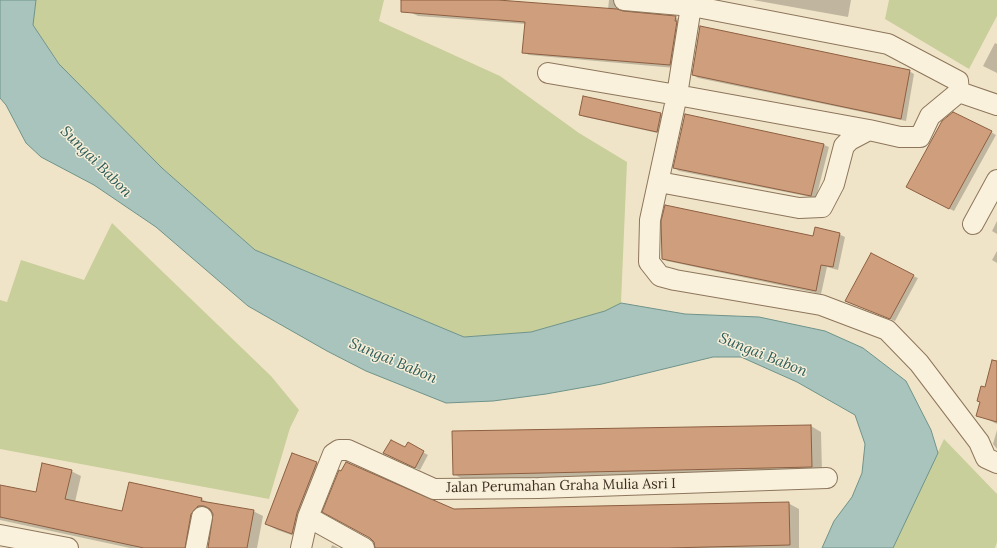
<!DOCTYPE html>
<style>
body{margin:0}
canvas{display:block;background:#f0e4c8}
</style>
<canvas width="997" height="548"></canvas>
<script>
const ctx = document.querySelector('canvas').getContext('2d');
ctx.lineJoin = 'round';
function paint(path, color) {
  ctx.fillStyle = color;
  ctx.fill(path, 'evenodd');
}
function shape(rows) {
  const path = new Path2D();
  for (const r of rows) {
    path.moveTo(r[0], r[1]);
    for (let i = 2; i < r.length; i += 2) path.lineTo(r[i], r[i + 1]);
  }
  return path;
}
function strokePath(path, color, width, dash) {
  ctx.strokeStyle = color;
  ctx.lineWidth = width;
  ctx.lineCap = dash ? 'butt' : 'round';
  ctx.setLineDash(dash || []);
  ctx.stroke(path);
}
function label(font, color, halo, rows, align = 'center') {
  ctx.font = font + ' Lora,serif';
  ctx.lineWidth = 3;
  ctx.setLineDash([]);
  ctx.textBaseline = 'middle';
  ctx.strokeStyle = halo;
  ctx.fillStyle = color;
  for (const [text, x, y, turn = 0] of rows) {
    ctx.save();
    ctx.translate(x, y);
    ctx.rotate((+turn || 0) * Math.PI / 180);
    ctx.textAlign = isNaN(turn) ? turn : align;
    if (halo) ctx.strokeText(text, 0, 0);
    ctx.fillText(text, 0, 0);
    ctx.restore();
  }
}
const green = shape([
 [36,0,384,0,379,21,500,76,579,133,627,162,621,303,605,311,531,332,464,337,255,250,162,168,63,69,33,25],
 [889,0,997,0,997,16,969,69,885,19],
 [112,223,271,376,299,410,290,428,269,499,0,449,0,300,7,302,21,260,84,280],
 [944,439,997,494,997,542,995,548,893,548]
]);
const water = shape([
 [0,0,36,0,33,25,59,64,162,168,255,250,464,337,531,332,605,311,621,303,685,314,759,317,825,331,863,348,906,381,931,430,938,453,893,548,822,548,834,521,852,497,862,473,865,444,855,415,797,382,741,357,713,357,602,384,546,394,493,401,446,403,366,371,327,351,248,306,156,227,94,185,41,157,26,143,6,105,0,98,0,0]
]);
const shadow = shape([
 [413,0,481,0,608,9,609,0,619,0,619,9,623,12,675,17,680,20,675,68,529,55,523,52,526,24,418,16,412,13],
 [753,0,851,0,848,17],
 [995,43,997,44,997,73,983,66],
 [909,71,914,74,906,121,698,78,693,75],
 [584,98,661,114,666,117,662,134,585,117,580,115],
 [685,115,824,145,829,147,816,198,679,171,674,168],
 [991,132,996,135,954,211,912,190],
 [662,221,814,237,839,234,845,237,838,270,827,267,821,294,667,261,662,258],
 [997,221,997,234,992,231],
 [997,251,997,263,992,260],
 [913,276,918,278,895,321,851,303],
 [997,377,997,424,978,415,986,388],
 [811,426,821,432,822,472,464,480,454,474],
 [997,430,997,449,993,444],
 [408,444,428,455,420,470,390,456,405,448],
 [293,454,317,463,327,469,303,539,277,530,266,524],
 [71,471,81,476,75,502,123,512,202,499,208,503,253,511,263,516,257,548,209,548,214,512,212,511,208,511,195,548,130,548,0,520,0,486,37,494],
 [788,503,799,509,799,548,376,548,454,510],
 [332,545,339,548,331,548]
]);
const building = shape([
 [401,0,498,0,617,9,623,11,676,16,675,21,677,21,670,65,522,53,525,22,401,12,401,0],
 [700,26,910,70,901,119,692,75,700,26],
 [583,96,661,113,657,132,579,115,583,96],
 [953,112,992,131,949,209,906,187,942,121,953,112],
 [685,114,824,144,811,196,673,168,685,114],
 [665,205,813,236,815,227,840,233,833,267,821,265,816,291,662,259,661,221,665,205],
 [871,253,914,275,890,319,845,301,871,253],
 [992,360,997,361,997,422,976,416,980,402,977,401,981,386,985,387,992,360],
 [811,425,812,467,453,475,452,431,811,425],
 [391,440,405,447,408,442,424,451,415,468,383,453,391,440],
 [292,453,317,462,297,513,292,534,265,524,292,453],
 [346,462,454,509,789,502,790,545,667,548,375,548,374,542,370,538,322,512,339,470,341,471,346,462],
 [42,463,72,470,65,499,122,511,129,482,202,498,201,501,254,510,247,548,208,548,213,514,210,509,204,506,198,506,191,514,185,548,144,548,0,517,0,485,36,492,42,463]
]);
const minor = shape([
 [624,0,692,6,888,44,958,81,959,92],
 [692,0,677,95,650,220,649,262,660,276,675,280,821,305,887,330,919,363,979,442,986,458,997,463],
 [548,73,677,95,869,130,900,137,920,137,930,116,959,92,997,105],
 [659,182,799,208,822,207,834,184,844,146,850,140,869,130],
 [973,224,997,180],
 [308,517,364,548],
 [0,535,68,548],
 [196,548,202,517],
 [301,548,308,517,333,454,339,450,348,450,434,489,539,488,827,478]
]);
const streetNames = [
 ["Jalan Perumahan Graha Mulia Asri I",561,486,-1]
];
const waterNames = [
 ["Sungai Babon",96,162,45],
 ["Sungai Babon",763,355,22],
 ["Sungai Babon",393,361,23]
];
paint(green, '#c9cf9b');
paint(water, '#a9c4bc');
strokePath(water, '#6f938a', 1);
paint(shadow, '#0003');
paint(building, '#cf9f7d');
strokePath(building, '#8d5f41', 1);
strokePath(minor, '#8d765c', 22);
strokePath(minor, '#faf1dc', 20);
label('14px', '#3d2e20', '#f7eed8', streetNames);
label('italic 15px', '#2f5d5a', '#f7eed8', waterNames);
</script>
